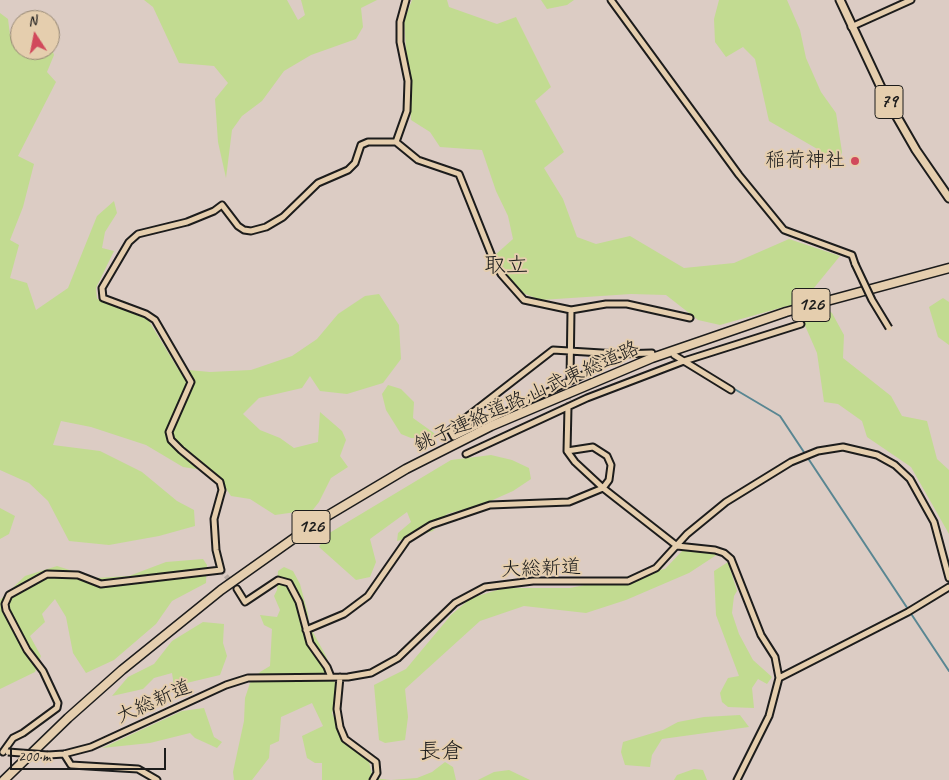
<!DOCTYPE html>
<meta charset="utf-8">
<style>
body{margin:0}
#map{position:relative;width:949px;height:780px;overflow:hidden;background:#dcccc4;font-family:Caveat,sans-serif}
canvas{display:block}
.north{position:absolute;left:10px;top:10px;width:50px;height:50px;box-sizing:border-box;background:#e5ceae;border:1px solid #958774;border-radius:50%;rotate:349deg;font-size:14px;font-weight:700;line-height:20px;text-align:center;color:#1c1c1c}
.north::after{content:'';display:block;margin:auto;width:18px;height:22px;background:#d1495b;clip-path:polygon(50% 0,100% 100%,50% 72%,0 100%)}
.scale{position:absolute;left:10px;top:748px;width:156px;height:22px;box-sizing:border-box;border:2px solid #1c1c1c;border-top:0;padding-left:6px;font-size:15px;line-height:18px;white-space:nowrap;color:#1c1c1c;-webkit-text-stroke:4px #e5ceae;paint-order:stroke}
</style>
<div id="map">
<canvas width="949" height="780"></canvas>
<div class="north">N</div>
<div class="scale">200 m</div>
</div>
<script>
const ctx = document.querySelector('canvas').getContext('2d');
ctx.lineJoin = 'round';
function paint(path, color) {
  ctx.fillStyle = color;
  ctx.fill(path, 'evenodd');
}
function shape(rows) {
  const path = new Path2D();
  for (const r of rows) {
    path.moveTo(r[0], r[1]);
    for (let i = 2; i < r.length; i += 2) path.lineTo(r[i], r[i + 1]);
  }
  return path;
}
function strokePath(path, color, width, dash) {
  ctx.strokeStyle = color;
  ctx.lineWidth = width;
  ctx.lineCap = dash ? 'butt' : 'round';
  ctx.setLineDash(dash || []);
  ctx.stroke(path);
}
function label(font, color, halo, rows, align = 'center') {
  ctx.font = font + ' Caveat,"Klee One",sans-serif';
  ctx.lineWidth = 4;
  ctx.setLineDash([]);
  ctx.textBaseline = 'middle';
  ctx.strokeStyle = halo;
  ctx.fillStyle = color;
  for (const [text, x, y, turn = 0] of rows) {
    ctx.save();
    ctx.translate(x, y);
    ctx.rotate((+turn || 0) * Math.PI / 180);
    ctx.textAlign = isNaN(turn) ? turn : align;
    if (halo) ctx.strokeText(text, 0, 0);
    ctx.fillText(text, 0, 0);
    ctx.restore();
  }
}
const green = shape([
 [144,0,287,0,298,20,305,15,301,0,377,0,361,8,363,27,356,39,311,55,284,71,262,101,242,116,232,130,226,178,218,142,215,99,228,83,214,66,179,63,153,7],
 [412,0,447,0,449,7,497,24,516,17,551,87,535,101,564,152,544,168,563,199,577,237,596,244,630,236,684,268,734,263,789,239,840,256,809,294,832,313,844,335,843,358,891,396,902,416,927,421,937,459,949,470,949,534,911,467,867,437,862,421,838,404,824,402,817,353,803,321,787,306,720,325,698,320,666,295,631,294,541,300,525,294,510,282,495,255,513,239,508,216,496,191,482,150,440,147,430,132,411,120,404,21],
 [541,0,574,0,567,5,547,9],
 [719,0,787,0,800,30,806,58,821,92,836,113,842,152,837,168,819,150,769,121,755,59,743,47,726,57,715,42,714,19],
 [0,13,8,19,10,35,20,34,20,50,50,50,50,43,54,55,47,72,56,82,18,156,34,164,23,207,10,240,19,245,10,278,27,283,36,310,68,288,97,216,114,201,117,213,105,232,102,248,114,251,96,288,97,299,125,301,149,321,178,369,210,372,251,370,292,356,317,339,338,314,365,296,379,294,399,325,401,359,383,383,347,394,320,391,310,376,302,388,259,398,243,414,260,430,280,438,294,448,318,442,320,412,342,431,346,440,340,456,348,467,331,478,319,502,308,516,296,512,275,515,250,499,231,496,215,472,183,467,146,445,91,427,61,421,53,445,100,451,142,472,177,501,194,510,195,526,159,536,109,545,69,541,48,501,29,483,0,470],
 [943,298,949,302,949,345,938,337,929,307],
 [388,385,401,389,414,402,413,418,434,433,436,438,411,438,401,434,386,410,382,394],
 [491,455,512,460,529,468,531,479,513,491,486,503,447,514,433,531,397,541,398,533,411,522,407,512,370,539,376,562,370,577,356,580,319,547,326,535,451,460],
 [0,508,15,516,9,534,0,539],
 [683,550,718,554,689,573,626,600,586,613,524,606,480,621,405,689,408,717,405,740,385,743,379,740,374,685,406,669,451,615,471,598,504,588,570,588,665,569],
 [203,559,207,565,206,583,172,601,156,624,114,660,86,673,73,653,66,617,55,599,42,614,45,622,30,636,41,656,35,672,0,689,0,600,25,576,57,566,95,578,129,576,166,562],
 [728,562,737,591,734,596,732,613,739,634,753,660,772,677,767,684,758,679,752,688,754,708,728,707,722,702,720,693,728,678,739,676,716,615,714,571],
 [284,567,293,571,300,584,308,614,309,625,326,656,335,683,336,704,332,713,344,741,360,751,369,762,373,778,391,780,417,778,432,772,445,762,453,767,456,780,322,780,322,763,315,763,307,758,302,736,323,726,312,703,281,717,279,741,270,745,269,758,252,780,234,780,233,772,244,721,245,698,250,683,260,672,270,666,272,629,264,625,260,615,277,617,280,610,274,596,277,590,278,571],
 [203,622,224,624,223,643,227,656,220,675,174,686,172,673,154,678,143,689,112,696,128,677,154,664,172,641],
 [204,708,214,737,222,742,217,748,195,738,190,733,150,743,102,748,182,711],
 [740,715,749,727,662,739,652,755,650,767,625,765,621,752,623,742,663,730,678,722,704,717],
 [694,769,703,770,707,780,674,780,677,775],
 [509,770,530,780,478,780,494,772]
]);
const stream = shape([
 [699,368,780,416,949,671]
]);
const minorTunnel = shape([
 [568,407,570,380],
 [221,570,237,589]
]);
const minor = shape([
 [611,0,739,175,784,230,852,255,855,264],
 [851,27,911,0],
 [396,142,407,111,408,81,400,42,400,22,406,0],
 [618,354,591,371,454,437,450,430,553,350,618,354,652,353],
 [674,355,731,390],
 [570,380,571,310],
 [568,407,567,451,575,462,603,488,677,546,715,550,724,553,731,559,761,635,775,657,779,678,769,716,737,780],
 [466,454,587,398,684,361,801,324],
 [237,589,245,602,278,580,289,583,299,602,310,643,327,667,331,677],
 [306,630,344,614,368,596,407,540,431,525,490,505,569,502,603,488,609,480,611,465,607,456,593,447,567,451],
 [340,677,337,709,340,727,345,739,376,762,377,773,373,780],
 [779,678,908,612,949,587],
 [3,752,13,738,23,733,57,708,58,703,43,671,27,650,6,610,5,604,9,595,47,574,78,575,101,584,221,570,216,550,214,519,222,490,220,482,181,450,171,440,169,432,191,382,155,320,146,314,103,298,102,288,129,242,138,234,187,222,214,211,222,205,238,226,244,230,251,231,266,227,283,217,318,183,348,170,355,163,361,145,368,142,396,142,418,160,459,174,491,254,501,274,524,300,571,310,606,304,627,304,690,318],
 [64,754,71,765,138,769,157,780],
 [48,755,64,754,91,747,226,685,248,678,348,677,371,673,398,658,455,603,485,587,533,581,628,581,656,568,687,534,726,502,791,462,818,451,843,447,877,455,895,465,910,479,934,522,949,578]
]);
const major = shape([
 [840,0,885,96,916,150,949,198]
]);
const highway = shape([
 [4,780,68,718,122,670,221,590,317,522,406,469,491,426,652,358,786,312,949,268]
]);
const minorBridge = shape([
 [855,264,872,300,889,328],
 [8,752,48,755]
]);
const markers = [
 [855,161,5,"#d1495b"]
];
const shields = [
 [889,102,28],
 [811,305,38],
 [311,527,38]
];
const shieldNames = [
 ["79",889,102],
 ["126",811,305],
 ["126",311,527]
];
const poiNames = [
 ["稲荷神社",845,161]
];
const streetNames = [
 ["銚子連絡道路;山武東総道路",527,397,-24],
 ["大総新道",541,569,-2],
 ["大総新道",154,702,-24]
];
const quarterNames = [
 ["取立",506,266],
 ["長倉",441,752]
];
paint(green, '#c2db91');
strokePath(stream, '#598692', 2);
strokePath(minorTunnel, '#b6a9a2', 5, [5, 2.5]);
strokePath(minor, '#1c1c1c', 9);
strokePath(major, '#1c1c1c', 11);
strokePath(highway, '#1c1c1c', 11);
strokePath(minor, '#e5ceae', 5);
strokePath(major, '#e5ceae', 7);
strokePath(highway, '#e5ceae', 8);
strokePath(minorBridge, '#1c1c1c', 9, []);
strokePath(minorBridge, '#e5ceae', 5);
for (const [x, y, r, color] of markers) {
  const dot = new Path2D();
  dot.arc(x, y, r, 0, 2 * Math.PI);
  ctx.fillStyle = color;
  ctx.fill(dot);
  strokePath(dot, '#e5ceae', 2);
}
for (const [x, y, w] of shields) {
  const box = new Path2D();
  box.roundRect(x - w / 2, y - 16.5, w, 33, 4);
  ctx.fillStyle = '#e5ceae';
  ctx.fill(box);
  strokePath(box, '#1c1c1c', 1);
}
label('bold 19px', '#1c1c1c', null, shieldNames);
label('20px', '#1c1c1c', '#e5ceae', poiNames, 'right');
label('20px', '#1c1c1c', '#e5ceae', streetNames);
label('22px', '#1c1c1c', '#e5ceae', quarterNames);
</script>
